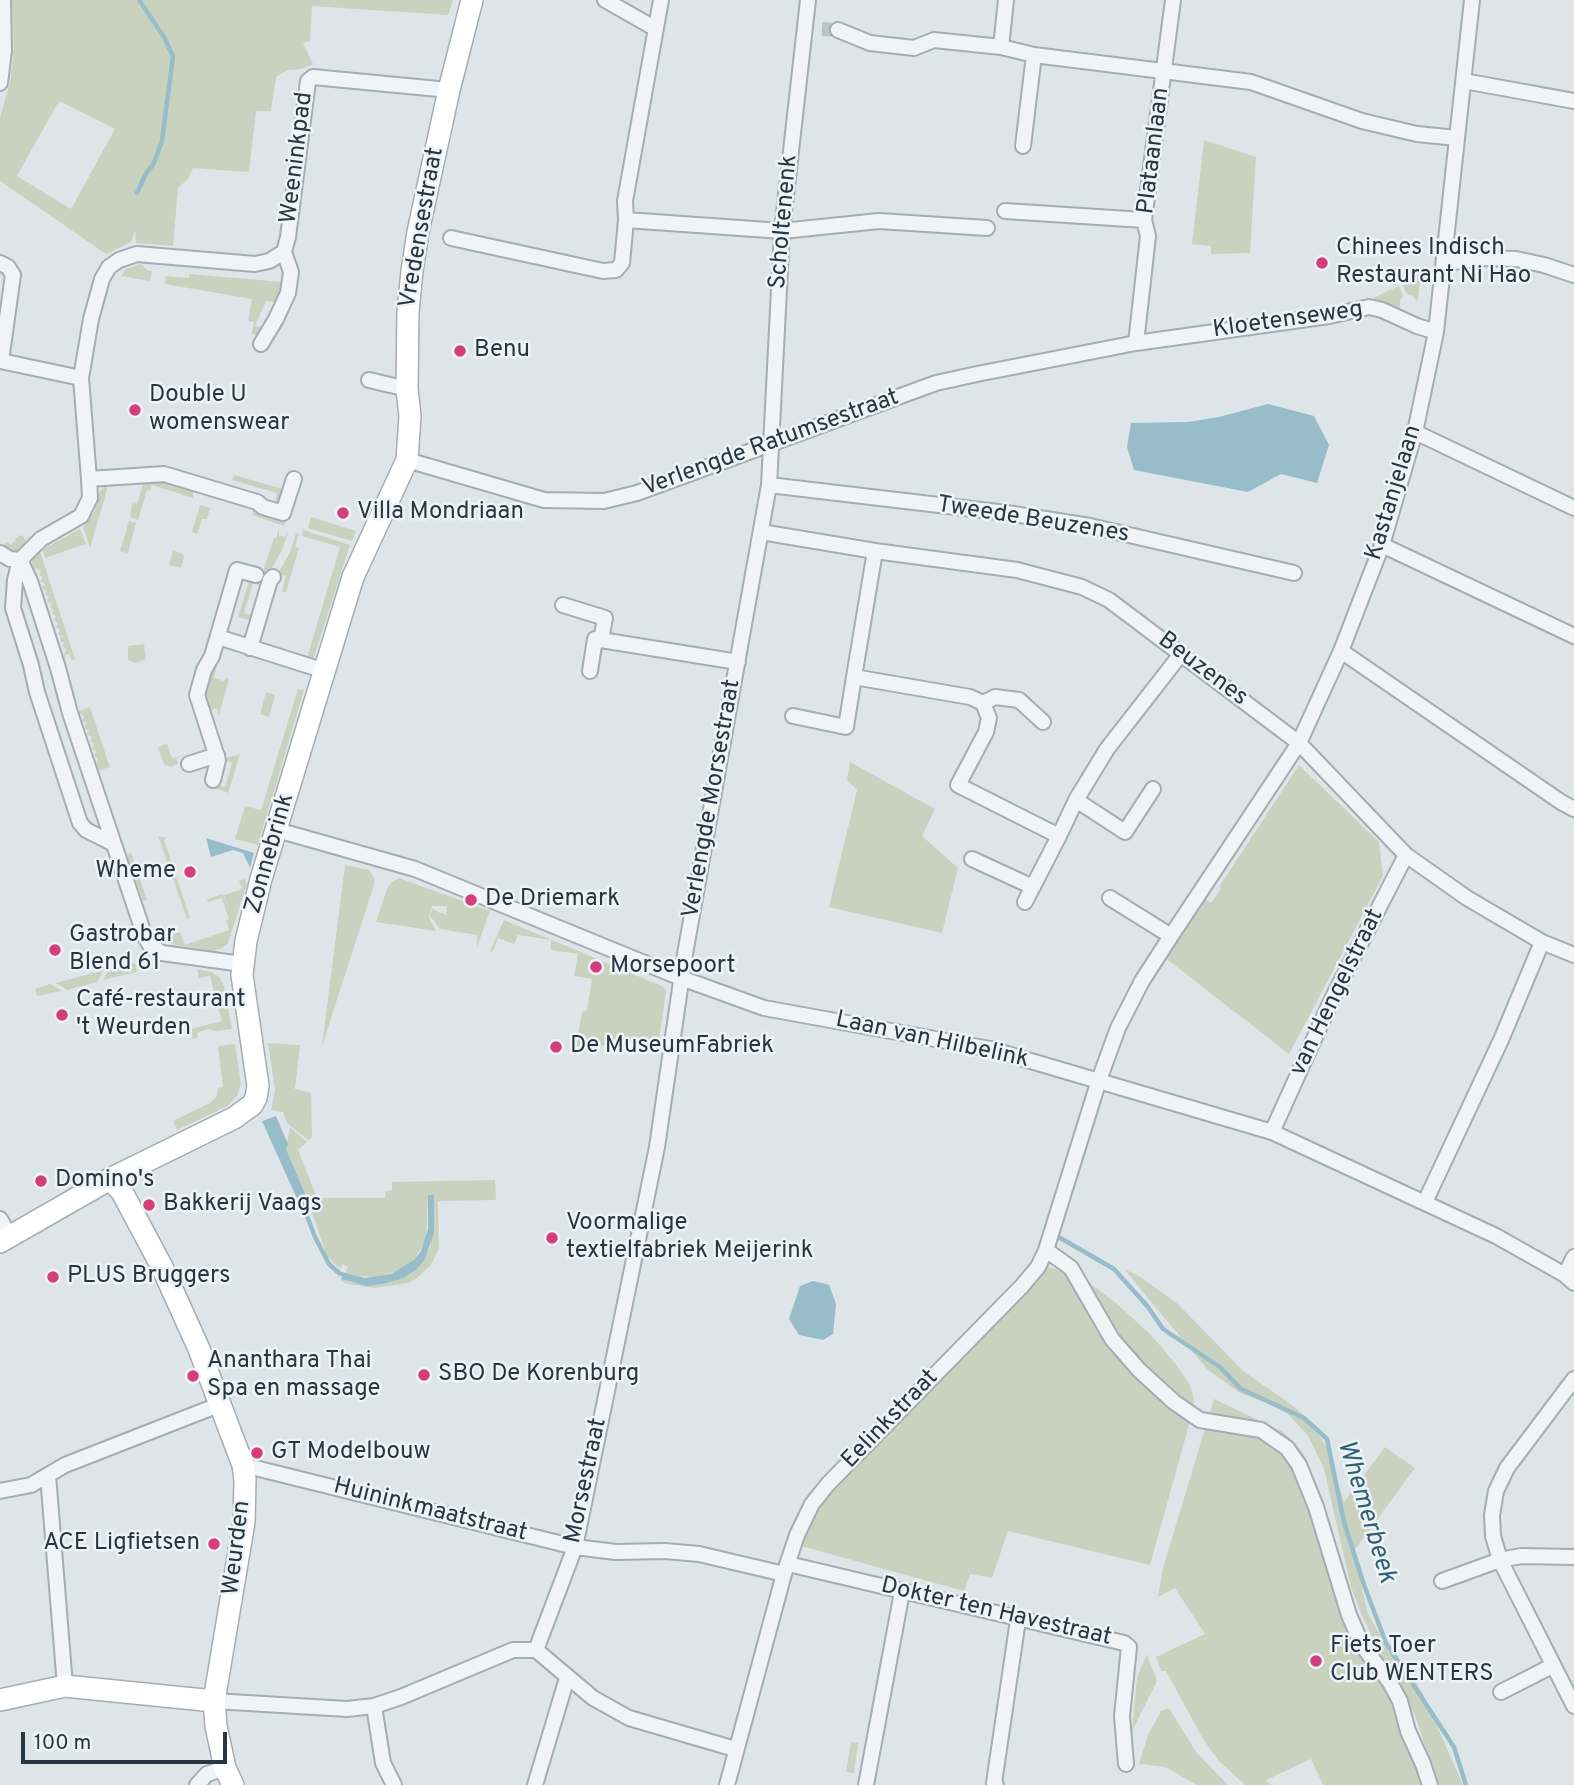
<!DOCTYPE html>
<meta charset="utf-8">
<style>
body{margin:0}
#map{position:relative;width:1574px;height:1785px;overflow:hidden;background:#dee5e8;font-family:Overpass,sans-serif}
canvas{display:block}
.scale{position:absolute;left:21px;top:1732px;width:206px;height:32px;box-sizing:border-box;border:4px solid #273640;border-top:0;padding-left:9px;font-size:21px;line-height:24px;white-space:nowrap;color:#273640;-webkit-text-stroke:5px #edf3f6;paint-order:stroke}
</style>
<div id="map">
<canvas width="1574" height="1785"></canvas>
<div class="scale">100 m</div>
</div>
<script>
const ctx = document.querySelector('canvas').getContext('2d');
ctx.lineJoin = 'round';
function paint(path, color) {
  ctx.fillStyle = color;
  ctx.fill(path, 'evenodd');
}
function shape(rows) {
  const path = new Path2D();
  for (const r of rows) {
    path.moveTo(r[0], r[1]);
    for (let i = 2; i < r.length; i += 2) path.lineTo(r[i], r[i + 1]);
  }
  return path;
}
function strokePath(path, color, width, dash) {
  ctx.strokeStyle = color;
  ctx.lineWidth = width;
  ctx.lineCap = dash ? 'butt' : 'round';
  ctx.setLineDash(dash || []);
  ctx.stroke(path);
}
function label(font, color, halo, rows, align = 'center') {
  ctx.font = font + ' Overpass,sans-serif';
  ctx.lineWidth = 5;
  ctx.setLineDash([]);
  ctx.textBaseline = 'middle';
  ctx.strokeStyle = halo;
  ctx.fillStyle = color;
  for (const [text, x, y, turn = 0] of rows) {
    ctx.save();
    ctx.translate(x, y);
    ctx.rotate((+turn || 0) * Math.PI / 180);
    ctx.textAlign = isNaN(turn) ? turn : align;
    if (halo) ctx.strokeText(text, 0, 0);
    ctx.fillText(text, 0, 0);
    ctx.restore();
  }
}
const green = shape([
 [12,0,453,0,448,15,312,6,310,41,303,43,313,64,302,69,288,70,276,77,271,111,256,111,249,172,193,168,188,179,178,188,173,246,136,243,135,231,131,242,106,254,0,181,0,118,10,82,14,50],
 [59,101,115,129,71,209,17,176],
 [1204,140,1256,157,1250,253,1211,254,1211,246,1192,244],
 [141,264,147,270,152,271,150,281,121,276,126,269],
 [1419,269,1421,270,1418,300,1416,301,1413,296,1407,294,1403,285,1417,277],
 [189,274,282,282,281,295,278,303,266,301,255,326,264,328,260,336,252,334,254,322,248,321,252,299,165,284,166,276,189,278],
 [1399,286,1403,296,1400,300,1400,311,1373,302,1375,297],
 [234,475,282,489,279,503,275,502,277,493,232,480],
 [154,479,193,489,193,498,152,485,150,491,147,490,138,520,130,517,132,503,137,504,143,485,134,482],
 [106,485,107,490,90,548,83,527,95,511,100,491],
 [200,505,210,508,207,519,202,519,197,534,192,532],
 [254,506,259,513,286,521,284,526,252,515],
 [311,517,353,530,356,531,352,541,308,528],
 [129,521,136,523,128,553,120,551],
 [279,528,279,535,285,537,288,532,282,550,268,575,258,574,259,570,263,571,274,538,276,538],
 [80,529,86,544,45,558,43,550,45,548],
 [303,530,350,545,313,660,307,658,340,547,302,536],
 [296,533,299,534,295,547,299,548,286,592,282,592,286,576,278,574,290,552],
 [22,535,28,544,20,551,12,552,2,548,5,543,8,542,10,544,16,541,15,538],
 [39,549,75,659,71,660,70,654,65,655,65,661,60,662,67,649,62,646,64,643,60,640,62,636,58,634,60,630,56,627,58,623,54,620,56,616,52,614,54,610,50,608,52,604,47,601,49,597,45,594,47,591,42,588,45,584,40,581,43,577,39,575,41,571,36,568,33,573,31,569,32,561],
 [173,550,183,554,184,557,181,568,169,565],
 [250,578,264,580,262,586,253,583,244,613,253,616,252,621,238,617],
 [144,644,146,659,135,663,128,660,128,646],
 [212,665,217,666,214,678,224,681,226,678,229,679,219,715,216,708,207,712,201,696],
 [298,689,304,690,258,845,235,839,245,806,261,810],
 [266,692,275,695,269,717,260,714],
 [90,707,110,767,94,772,98,758,94,756,96,751,92,749,94,744,90,741,92,737,87,735,89,730,84,728,87,723,82,721,84,716,80,714,78,719,74,713],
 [167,744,172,758,187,755,176,758,178,764,171,767,164,764,158,747],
 [240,754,228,793,212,787,213,784,225,787,232,763,224,759],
 [850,762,935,809,922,836,958,868,942,933,829,907,857,790,847,780],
 [1299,765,1379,842,1383,876,1289,1054,1164,957,1204,898,1211,903,1221,889,1219,887],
 [158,836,166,838,164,840,190,918,187,919],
 [131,853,147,900,143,901,127,854],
 [345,865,369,870,374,878,374,885,322,1046],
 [399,878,490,911,477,947,477,935,440,929,430,916,432,909,446,915,447,906,432,906,429,917,436,931,376,922,387,889,391,883],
 [245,879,247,884,228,943,222,948,213,951,170,944,160,939,180,932,185,945,229,930,226,920,229,919,222,898,208,902,207,899,223,894,231,916,224,895,242,889,239,881],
 [504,920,664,987,666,991,658,1046,655,1046,654,1041,610,1041,610,1045,576,1046,582,1012,587,1010,592,979,574,976,578,954,551,950,551,940,518,935,514,944,498,938,493,952,490,951],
 [133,963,137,965,136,972,103,980,109,969],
 [197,969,212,972,220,978,224,986,232,1029,215,1031,208,1029,197,1033,198,1037,193,1039,191,1029,222,1021,210,976,199,978],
 [104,970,97,982,67,990,56,983],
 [50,984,62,991,37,996,35,989],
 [268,1043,300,1045,295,1089,311,1093,312,1137,308,1140,287,1123,283,1112,271,1110,275,1090],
 [235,1044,241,1084,237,1096,228,1106,177,1130,173,1121,210,1103,217,1096,218,1088,223,1087,218,1046],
 [290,1127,307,1142,298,1150,317,1198,385,1198,385,1191,392,1190,392,1182,495,1180,496,1200,438,1201,439,1248,431,1265,417,1278,408,1283,375,1288,348,1284,340,1280,341,1279,353,1283,404,1278,416,1270,431,1247,428,1195,426,1240,414,1260,404,1269,377,1277,353,1276,345,1273,348,1267,343,1264,340,1269,327,1256,307,1198,286,1149],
 [1044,1265,1076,1277,1095,1287,1116,1303,1151,1335,1174,1362,1189,1383,1193,1395,1194,1407,1150,1565,1008,1531,992,1578,970,1574,964,1591,801,1546,807,1530,825,1500,1023,1296],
 [1124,1269,1139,1276,1178,1304,1243,1371,1292,1405,1308,1419,1326,1446,1344,1502,1385,1447,1415,1468,1354,1551,1367,1611,1388,1651,1413,1678,1422,1692,1463,1785,1438,1785,1415,1715,1378,1649,1360,1611,1351,1587,1324,1469,1309,1437,1289,1415,1274,1406,1240,1393,1207,1369],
 [1214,1399,1283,1432,1296,1444,1307,1460,1320,1508,1337,1590,1401,1713,1428,1785,1323,1785,1311,1759,1266,1780,1271,1785,1245,1785,1218,1760,1203,1739,1166,1671,1161,1671,1156,1657,1205,1634,1175,1588,1158,1597,1163,1568],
 [1147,1654,1157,1681,1132,1731,1137,1677],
 [1169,1708,1196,1752,1228,1785,1197,1785,1165,1767,1139,1764,1148,1735,1161,1711],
 [851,1742,858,1743,854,1773,846,1772]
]);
const water = shape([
 [1268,404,1314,416,1329,445,1317,483,1281,474,1248,492,1134,470,1127,447,1131,423,1188,422,1219,417],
 [206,838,254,853,250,868,243,853,233,850,211,857],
 [276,1116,288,1144,286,1149,307,1198,298,1201,262,1121],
 [428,1195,434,1195,434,1233,425,1259,416,1270,404,1278,382,1284,367,1286,341,1279,345,1273,365,1278,391,1274,414,1260,421,1251,428,1229],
 [813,1281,829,1285,836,1304,833,1334,823,1340,799,1335,789,1319,800,1286]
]);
const stream = shape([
 [137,193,146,173,153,165,162,141,173,56,164,37,139,0],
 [299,1195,315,1237,329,1264,339,1273,349,1277],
 [1057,1236,1114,1269,1148,1307,1163,1329,1220,1367,1241,1389,1304,1418,1327,1439,1344,1522,1364,1585,1386,1643,1454,1747,1466,1785]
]);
const streetTunnel = shape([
 [822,29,838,30]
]);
const street = shape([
 [605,0,656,29],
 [838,30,870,43,914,48,934,40,1001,47,1006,0],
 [1001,47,1034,55],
 [1464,81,1574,101],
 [0,83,4,51,3,0],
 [1023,146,1034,55,1251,82,1362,121,1417,134,1457,138],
 [1005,211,1144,220],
 [626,220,782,231,879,221,987,228],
 [451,238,603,271,616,270,622,263,626,220,625,201,661,0],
 [0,263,8,267,13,275,1,361,81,378],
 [1445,263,1484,258,1516,259,1544,265,1574,275],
 [1136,343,1148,236,1144,220,1173,0],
 [261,344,276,319,288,293,291,272,284,252],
 [369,380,407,389],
 [1415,432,1574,508],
 [407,460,544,500,604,501,637,493,936,383,977,374,1136,343,1329,316,1369,307,1382,310,1417,326,1436,332],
 [89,479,90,498,81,516,41,539,20,560,15,580,13,608,31,665,37,692,80,823,86,830,112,843],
 [294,479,283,513,263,507,257,502,164,474,89,479,81,378,91,319,102,279,109,267,119,260,137,254,255,264,269,261,284,252,288,237,308,81,313,77,449,90],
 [769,485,1007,513,1090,526,1294,573],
 [761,532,875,551,1017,570,1082,587,1109,600,1299,743,1406,855,1467,898,1542,942,1574,955],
 [1382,545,1574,636],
 [875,551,854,677,970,697,983,703,989,718,986,732,958,785,1059,836,1076,800,1107,749,1181,654],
 [0,553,10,559,20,560],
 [20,560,30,581,58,668,70,713,145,937,150,945,162,953,242,964],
 [563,605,605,618,601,640,738,662],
 [218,637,325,671],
 [250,648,270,580,273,577],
 [1341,651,1561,802,1574,809],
 [590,671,595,639,601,640],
 [983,703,995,697,1019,700,1043,722],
 [793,716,846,727,854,677],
 [189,764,217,755],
 [213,780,218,760,197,695,204,670,212,656,237,570,256,575],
 [1076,800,1125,832,1153,789],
 [277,830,415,869,681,978,764,1008,990,1049,1272,1132,1496,1236,1565,1275,1574,1283],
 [972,859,1033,887],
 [1110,898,1171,936],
 [1025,902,1059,836],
 [1272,1132,1333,997,1406,855],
 [1425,1202,1501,1040,1542,942],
 [0,1219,9,1235],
 [1046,1250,1071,1268,1112,1339,1139,1370,1174,1402,1200,1420,1261,1430,1287,1448,1299,1465,1316,1507,1349,1615,1362,1645,1389,1681,1400,1701,1408,1731,1423,1764,1430,1785],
 [1565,1275,1574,1257],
 [1574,1379,1507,1468,1496,1491,1492,1515,1493,1536,1500,1560,1574,1706],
 [243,1465,575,1547,616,1552,665,1551,699,1554,784,1574],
 [48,1475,65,1686],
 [0,1491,31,1485,65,1465,221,1404],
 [788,1564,1124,1643,1129,1647,1122,1716,1126,1764],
 [1442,1581,1500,1560,1521,1556,1574,1557],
 [536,1650,575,1547,657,1147,685,954,769,485,782,231,808,0],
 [1501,1692,1552,1666],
 [214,1701,347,1709,374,1706,401,1697,513,1650,536,1650,593,1698,629,1718,735,1749],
 [374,1706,383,1763,394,1785],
 [197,1785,207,1774,225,1768],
 [535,1785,567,1678],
 [727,1785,784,1574,797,1535,812,1504,828,1484,1022,1286,1038,1267,1046,1250,1099,1080,1118,1028,1142,981,1171,936,1299,743,1341,651,1382,545,1415,432,1436,332,1472,0],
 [866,1785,902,1592],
 [996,1785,994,1783,1018,1620]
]);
const secondary = shape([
 [110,1179,122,1192,162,1267,199,1349,243,1465,245,1480,244,1522,214,1701,216,1726,225,1768,233,1785],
 [0,1242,110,1179,234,1118,252,1105,256,1098,258,1086,242,975,246,941,261,879,353,577,407,460,410,416,407,389,408,312,412,271,418,232,449,90,472,0],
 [0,1700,65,1686,214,1701]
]);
const markers = [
 [1322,263,7,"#d33d7c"],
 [460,351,7,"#d33d7c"],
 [135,410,7,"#d33d7c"],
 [343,513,7,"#d33d7c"],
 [190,872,7,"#d33d7c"],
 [471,900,7,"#d33d7c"],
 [55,950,7,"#d33d7c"],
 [596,967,7,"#d33d7c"],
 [62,1015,7,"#d33d7c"],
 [556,1047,7,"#d33d7c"],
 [41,1181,7,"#d33d7c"],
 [149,1205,7,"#d33d7c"],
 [552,1238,7,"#d33d7c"],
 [53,1277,7,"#d33d7c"],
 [424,1375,7,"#d33d7c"],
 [193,1376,7,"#d33d7c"],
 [257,1453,7,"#d33d7c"],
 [214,1544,7,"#d33d7c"],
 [1316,1661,7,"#d33d7c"]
];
const streetNames = [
 ["Plataanlaan",1155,151,-83],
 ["Weeninkpad",298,158,-83],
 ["Scholtenenk",785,222,-85],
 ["Vredensestraat",423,228,-80],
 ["Kloetenseweg",1288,321,-8],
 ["Verlengde Ratumsestraat",771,444,-20],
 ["Kastanjelaan",1395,493,-73],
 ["Tweede Beuzenes",1033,521,9],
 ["Beuzenes",1202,670,37],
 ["Verlengde Morsestraat",713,799,-80],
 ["Zonnebrink",271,854,-74],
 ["van Hengelstraat",1338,993,-64],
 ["Laan van Hilbelink",932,1041,12],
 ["Eelinkstraat",891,1420,-46],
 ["Morsestraat",587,1481,-78],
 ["Huininkmaatstraat",430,1511,14],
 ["Weurden",238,1548,-83],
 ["Dokter ten Havestraat",996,1613,13]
];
const poiNames = [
 ["Chinees Indisch",1336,249],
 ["Restaurant Ni Hao",1336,277],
 ["Benu",474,351],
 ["Double U",149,396],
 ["womenswear",149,424],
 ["Villa Mondriaan",357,513],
 ["Wheme",176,872,"right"],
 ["De Driemark",485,900],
 ["Gastrobar",69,936],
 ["Blend 61",69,964],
 ["Morsepoort",610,967],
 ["Café-restaurant",76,1001],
 ["'t Weurden",76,1029],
 ["De MuseumFabriek",570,1047],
 ["Domino's",55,1181],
 ["Bakkerij Vaags",163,1205],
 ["Voormalige",566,1224],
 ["textielfabriek Meijerink",566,1252],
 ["PLUS Bruggers",67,1277],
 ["Ananthara Thai",207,1362],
 ["Spa en massage",207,1390],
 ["SBO De Korenburg",438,1375],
 ["GT Modelbouw",271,1453],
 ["ACE Ligfietsen",200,1544,"right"],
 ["Fiets Toer",1330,1647],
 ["Club WENTERS",1330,1675]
];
const waterNames = [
 ["Whemerbeek",1365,1512,73]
];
paint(green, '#c9d2bf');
paint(water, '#97bdca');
strokePath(stream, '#97bdca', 4.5);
strokePath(streetTunnel, '#b9c2c6', 14, [14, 7]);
strokePath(street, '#a3adb2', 18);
strokePath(secondary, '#a3adb2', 24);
strokePath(street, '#f1f4f6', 14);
strokePath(secondary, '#fff', 21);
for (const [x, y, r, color] of markers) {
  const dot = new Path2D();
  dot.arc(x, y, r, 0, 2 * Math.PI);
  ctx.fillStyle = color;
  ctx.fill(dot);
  strokePath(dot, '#edf3f6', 2.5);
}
label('24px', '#273640', '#edf3f6', streetNames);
label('24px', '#273640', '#edf3f6', poiNames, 'left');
label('italic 26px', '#2f6175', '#edf3f6', waterNames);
</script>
